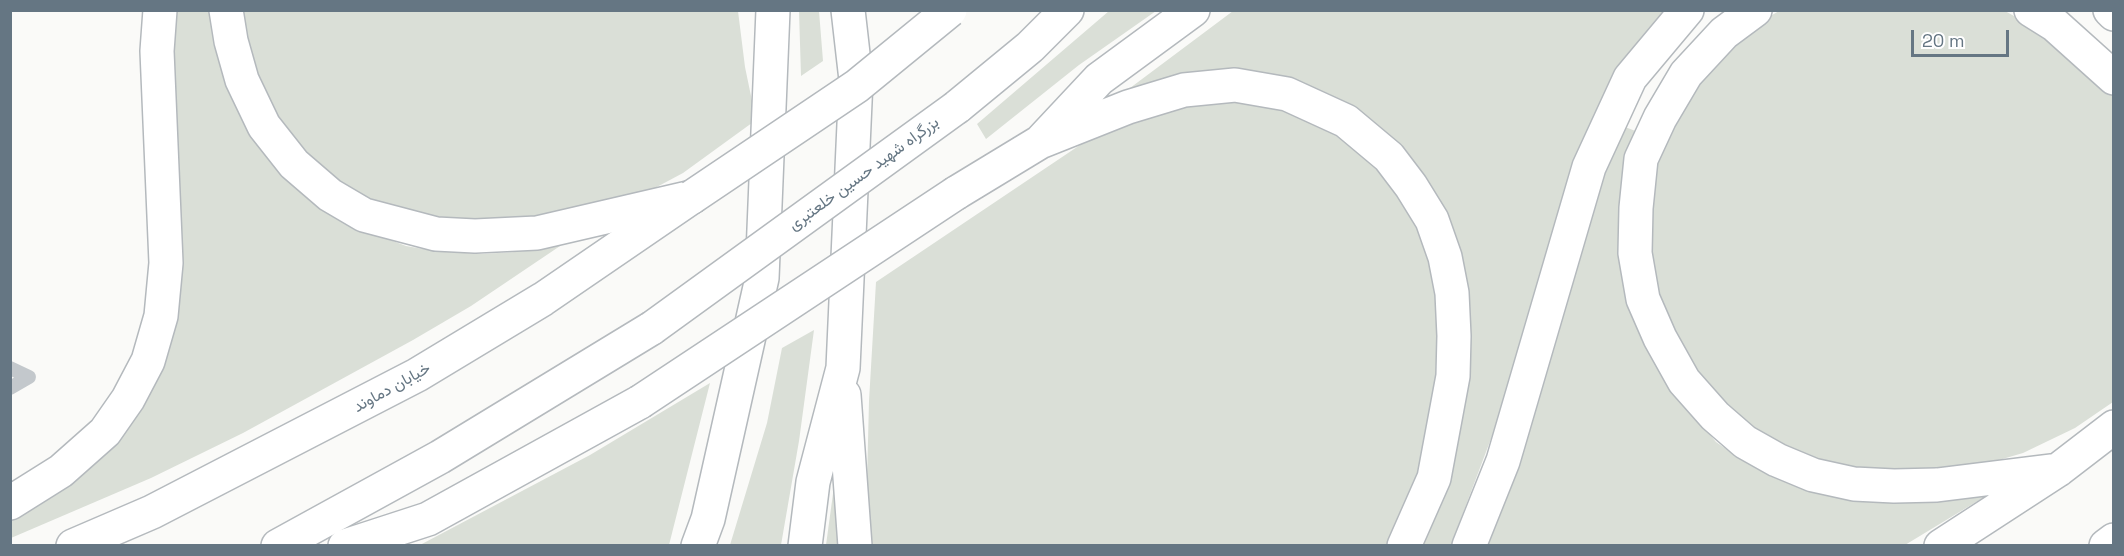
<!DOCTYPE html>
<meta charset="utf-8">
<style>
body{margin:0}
#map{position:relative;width:2124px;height:556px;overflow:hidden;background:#fafaf8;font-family:"Space Grotesk",sans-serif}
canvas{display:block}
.frame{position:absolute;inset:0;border:12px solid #657683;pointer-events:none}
.scale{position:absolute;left:1911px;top:30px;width:98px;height:27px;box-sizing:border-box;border:3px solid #657683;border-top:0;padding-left:8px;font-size:18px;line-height:21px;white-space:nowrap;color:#657683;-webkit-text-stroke:4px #fff;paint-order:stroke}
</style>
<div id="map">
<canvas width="2124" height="556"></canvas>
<div class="frame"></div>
<div class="scale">20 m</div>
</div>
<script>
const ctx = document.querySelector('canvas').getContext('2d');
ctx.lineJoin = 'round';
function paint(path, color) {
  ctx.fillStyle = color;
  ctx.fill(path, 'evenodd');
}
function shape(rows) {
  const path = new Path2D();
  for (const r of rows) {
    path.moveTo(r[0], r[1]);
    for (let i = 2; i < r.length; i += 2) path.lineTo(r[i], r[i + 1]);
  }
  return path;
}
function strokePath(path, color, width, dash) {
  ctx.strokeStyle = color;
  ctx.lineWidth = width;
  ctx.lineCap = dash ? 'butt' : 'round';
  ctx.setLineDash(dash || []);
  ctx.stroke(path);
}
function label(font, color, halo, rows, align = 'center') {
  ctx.font = font + ' "Space Grotesk",Vazirmatn,sans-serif';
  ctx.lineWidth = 6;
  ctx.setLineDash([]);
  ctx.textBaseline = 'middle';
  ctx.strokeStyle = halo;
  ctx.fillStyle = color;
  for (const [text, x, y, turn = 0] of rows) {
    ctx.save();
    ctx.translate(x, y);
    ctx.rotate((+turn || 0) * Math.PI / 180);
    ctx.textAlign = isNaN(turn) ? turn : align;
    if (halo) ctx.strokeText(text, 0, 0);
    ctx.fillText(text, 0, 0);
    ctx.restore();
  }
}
const green = shape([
 [172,11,212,11,284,176,302,193,349,224,406,246,435,251,481,254,515,252,563,244,471,306,413,340,243,433,151,478,11,538,11,521,41,504,98,461,138,410],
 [236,11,738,11,745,67,756,120,683,173,653,189,546,222,412,221,331,183,260,98],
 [799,11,819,11,823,61,801,76],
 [1109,11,1156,11,1079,65,986,139,977,124],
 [1233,11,1667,11,1640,40,1615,79,1536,299,1495,428,1451,545,1421,545,1430,529,1462,422,1466,364,1459,261,1328,97,1114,100],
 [1779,11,2005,11,2034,27,2114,96,2113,402,2075,428,2023,453,1944,476,1886,479,1800,459,1736,421,1679,355,1649,275,1648,208,1662,138,1680,103,1741,33],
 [1222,99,1283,107,1316,120,1376,163,1415,212,1435,269,1443,345,1425,468,1389,545,868,546,866,521,869,401,876,282,1083,143,1146,114],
 [1620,125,1638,132,1626,189,1676,393,1716,442,1735,455,2004,485,1905,545,1479,546],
 [814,330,799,441,781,545,730,545,767,423,782,348],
 [710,383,669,545,420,545,590,455],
 [838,457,845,545,826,545]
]);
const lane = shape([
 [10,368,29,377,10,388]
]);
const primary = shape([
 [73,546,152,512,417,375,543,299,692,197],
 [278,546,440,457,652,328]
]);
const highway = shape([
 [226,10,231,41,242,80,264,126,294,164,330,195,364,215,436,234,475,236,537,233,692,197],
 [1755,10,1724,33,1686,74,1660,118,1641,159,1636,208,1635,253,1643,299,1660,338,1684,381,1715,416,1745,442,1777,460,1813,475,1854,484,1894,486,1937,485,2058,470],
 [2031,10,2055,25,2114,78],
 [2110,10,2114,14],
 [957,107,1030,47,1067,10],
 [1040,142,1128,107,1184,90,1235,85,1287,94,1346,121,1389,157,1411,186,1432,220,1445,257,1452,293,1454,336,1453,376,1434,478,1404,546],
 [956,193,1040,142,1099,79,1193,10],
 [844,395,855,546],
 [10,503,61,471,105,432,128,399,148,361,161,316,166,263,157,51,160,10],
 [345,546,428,519,640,402],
 [698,546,708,519,762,278,773,10],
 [805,546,813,482,843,368,856,80,848,10],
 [1469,546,1503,461,1589,167,1630,78,1687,10],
 [1941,546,2058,470,2114,427],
 [2106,546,2114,540]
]);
const highwayBridge = shape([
 [692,197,857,86,950,10],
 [652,328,957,107],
 [640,402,956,193]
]);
const streetNames = [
 ["بزرگراه شهید حسین خلعتبری",864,174,-36],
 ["خیابان دماوند",392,388,-29]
];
paint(green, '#dadfd7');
strokePath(primary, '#b5babe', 36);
strokePath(highway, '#b4b9bd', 36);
strokePath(lane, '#c3c8cc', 14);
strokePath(primary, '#fff', 33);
strokePath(highway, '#fff', 33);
strokePath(highwayBridge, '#b4b9bd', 36, []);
strokePath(highwayBridge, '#fff', 33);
label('16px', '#657683', '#fff', streetNames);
</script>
